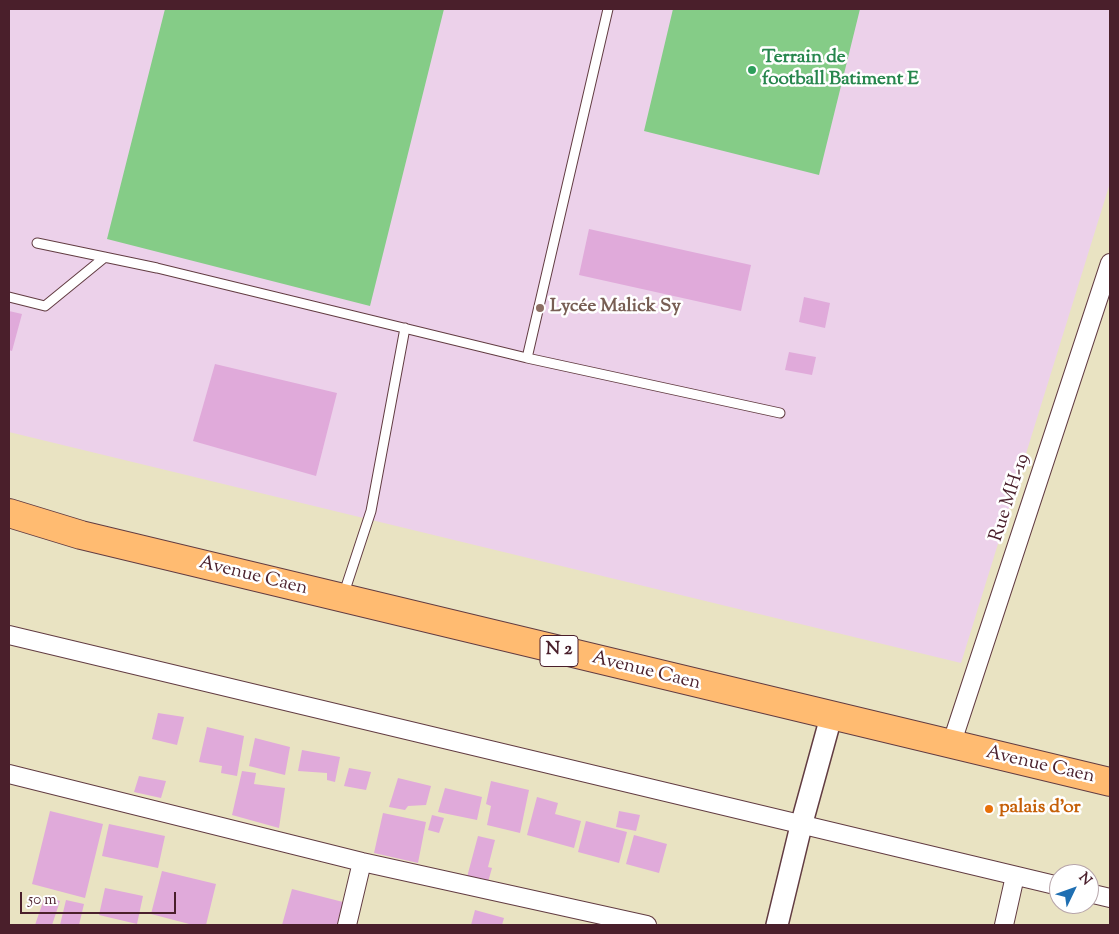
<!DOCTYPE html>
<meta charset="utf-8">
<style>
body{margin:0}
#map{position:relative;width:1119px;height:934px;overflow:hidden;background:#e9e3c2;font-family:"Sorts Mill Goudy",serif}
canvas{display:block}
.frame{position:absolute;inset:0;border:10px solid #4a1f2b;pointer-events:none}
.north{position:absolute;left:1049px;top:864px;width:50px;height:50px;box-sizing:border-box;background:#fff;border:1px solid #b7a5aa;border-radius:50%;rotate:48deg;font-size:14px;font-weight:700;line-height:20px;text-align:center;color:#4a1f2b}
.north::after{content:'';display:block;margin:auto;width:18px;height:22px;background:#1f6fb2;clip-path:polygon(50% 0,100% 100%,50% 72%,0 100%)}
.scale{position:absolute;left:20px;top:892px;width:156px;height:22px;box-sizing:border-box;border:2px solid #4a1f2b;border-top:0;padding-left:6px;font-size:15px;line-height:18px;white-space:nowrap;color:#4a1f2b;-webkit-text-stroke:4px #fff;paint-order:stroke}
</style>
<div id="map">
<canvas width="1119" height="934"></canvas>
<div class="frame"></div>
<div class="north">N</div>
<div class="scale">50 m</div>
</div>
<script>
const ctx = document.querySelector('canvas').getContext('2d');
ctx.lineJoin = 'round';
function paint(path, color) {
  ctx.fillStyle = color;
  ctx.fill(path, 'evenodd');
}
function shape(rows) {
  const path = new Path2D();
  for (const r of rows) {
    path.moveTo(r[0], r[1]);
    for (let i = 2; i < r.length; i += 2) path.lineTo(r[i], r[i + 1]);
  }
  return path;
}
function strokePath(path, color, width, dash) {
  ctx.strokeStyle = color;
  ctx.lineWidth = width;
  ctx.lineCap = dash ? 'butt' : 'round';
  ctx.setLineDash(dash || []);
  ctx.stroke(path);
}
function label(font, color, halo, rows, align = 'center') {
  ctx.font = font + ' "Sorts Mill Goudy",serif';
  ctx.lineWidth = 5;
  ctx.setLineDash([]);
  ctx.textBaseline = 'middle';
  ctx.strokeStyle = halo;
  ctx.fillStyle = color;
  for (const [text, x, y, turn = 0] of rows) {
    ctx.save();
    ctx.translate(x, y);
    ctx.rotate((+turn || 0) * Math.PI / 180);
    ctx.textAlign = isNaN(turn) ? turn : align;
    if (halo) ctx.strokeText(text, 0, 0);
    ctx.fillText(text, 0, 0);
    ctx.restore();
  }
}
const built = shape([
 [9,9,1110,9,1110,183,961,663,9,432]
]);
const green = shape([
 [165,9,444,9,370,306,107,239],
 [673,9,860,9,819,175,644,131]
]);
const building = shape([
 [589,229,751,265,741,311,579,275],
 [804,297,830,303,825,328,799,322],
 [9,311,22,314,12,351,9,350],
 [789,352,816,357,812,375,785,370],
 [215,364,337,393,316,476,193,441],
 [158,713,184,717,177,745,152,739],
 [207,727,244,736,237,776,221,773,222,766,199,762],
 [255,738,290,747,285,775,249,766],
 [302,750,340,757,335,782,327,780,327,773,298,771],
 [349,768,371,772,366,790,344,786],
 [242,771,256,773,254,784,285,788,279,828,232,815],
 [139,776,166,781,161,798,134,792],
 [398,778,431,786,426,805,408,806,405,810,389,807],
 [491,781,529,790,520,833,487,825,491,806,486,804],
 [445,788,482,797,477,820,438,812],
 [537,797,558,803,555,814,581,821,574,848,527,835],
 [50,811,103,824,85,898,32,884],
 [619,811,640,815,636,831,616,827],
 [383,813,426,822,418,863,374,853],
 [432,815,444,818,439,833,428,830],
 [586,821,627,832,619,863,578,852],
 [109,824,165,836,158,868,102,856],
 [634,835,667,844,659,873,626,864],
 [478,836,495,840,488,867,492,868,488,882,467,877],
 [162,871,216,884,206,925,193,925,151,914],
 [105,888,143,896,137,924,99,915],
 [292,889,343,902,337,925,282,925],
 [45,896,60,901,52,925,35,925],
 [66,900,84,904,79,925,60,925],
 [475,910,504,918,502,925,471,925]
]);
const service = shape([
 [37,243,157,268,527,358,780,413],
 [9,297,45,306,105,257],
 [527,358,608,9],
 [343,596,371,511,405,328]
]);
const minor = shape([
 [9,635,1059,886],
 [951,745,1110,263],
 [9,774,362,862,647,925],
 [1089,893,1110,898],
 [347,925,362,862],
 [1004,925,1015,876]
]);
const tertiary = shape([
 [777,925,801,826,831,717]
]);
const trunk = shape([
 [9,513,81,535,1110,782]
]);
const markers = [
 [752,70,5,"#2e9e5b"],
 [540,308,5,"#8d6e63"],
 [989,809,5,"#e8710a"]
];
const shields = [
 [559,651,38]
];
const shieldNames = [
 ["N 2",559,651]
];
const leisureNames = [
 ["Terrain de",762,59],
 ["football Batiment E",762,81]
];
const educationNames = [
 ["Lycée Malick Sy",550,308]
];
const streetNames = [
 ["Rue MH-19",1011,498,-72],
 ["Avenue Caen",253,577,14],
 ["Avenue Caen",646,672,14],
 ["Avenue Caen",1040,766,13]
];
const foodNames = [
 ["palais d'or",999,809]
];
paint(built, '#ecd1ea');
paint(green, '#85cc87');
paint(building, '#e0aada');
strokePath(service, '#623c42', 11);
strokePath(minor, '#623c42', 20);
strokePath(tertiary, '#623c42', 24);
strokePath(trunk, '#623c42', 30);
strokePath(service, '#fff', 9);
strokePath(minor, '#fff', 18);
strokePath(tertiary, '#fff', 21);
strokePath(trunk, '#ffbb71', 28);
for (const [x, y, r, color] of markers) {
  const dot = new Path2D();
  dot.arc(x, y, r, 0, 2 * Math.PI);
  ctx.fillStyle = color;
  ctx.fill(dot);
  strokePath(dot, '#fff', 2);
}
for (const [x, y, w] of shields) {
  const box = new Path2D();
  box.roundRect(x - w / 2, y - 15.5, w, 31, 4);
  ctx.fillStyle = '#fff';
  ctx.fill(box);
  strokePath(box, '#4a1f2b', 1);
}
label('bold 18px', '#4a1f2b', null, shieldNames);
label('bold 19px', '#27864d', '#fff', leisureNames, 'left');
label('bold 19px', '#785e54', '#fff', educationNames, 'left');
label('19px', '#4a1f2b', '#fff', streetNames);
label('bold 19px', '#c56008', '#fff', foodNames, 'left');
</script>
